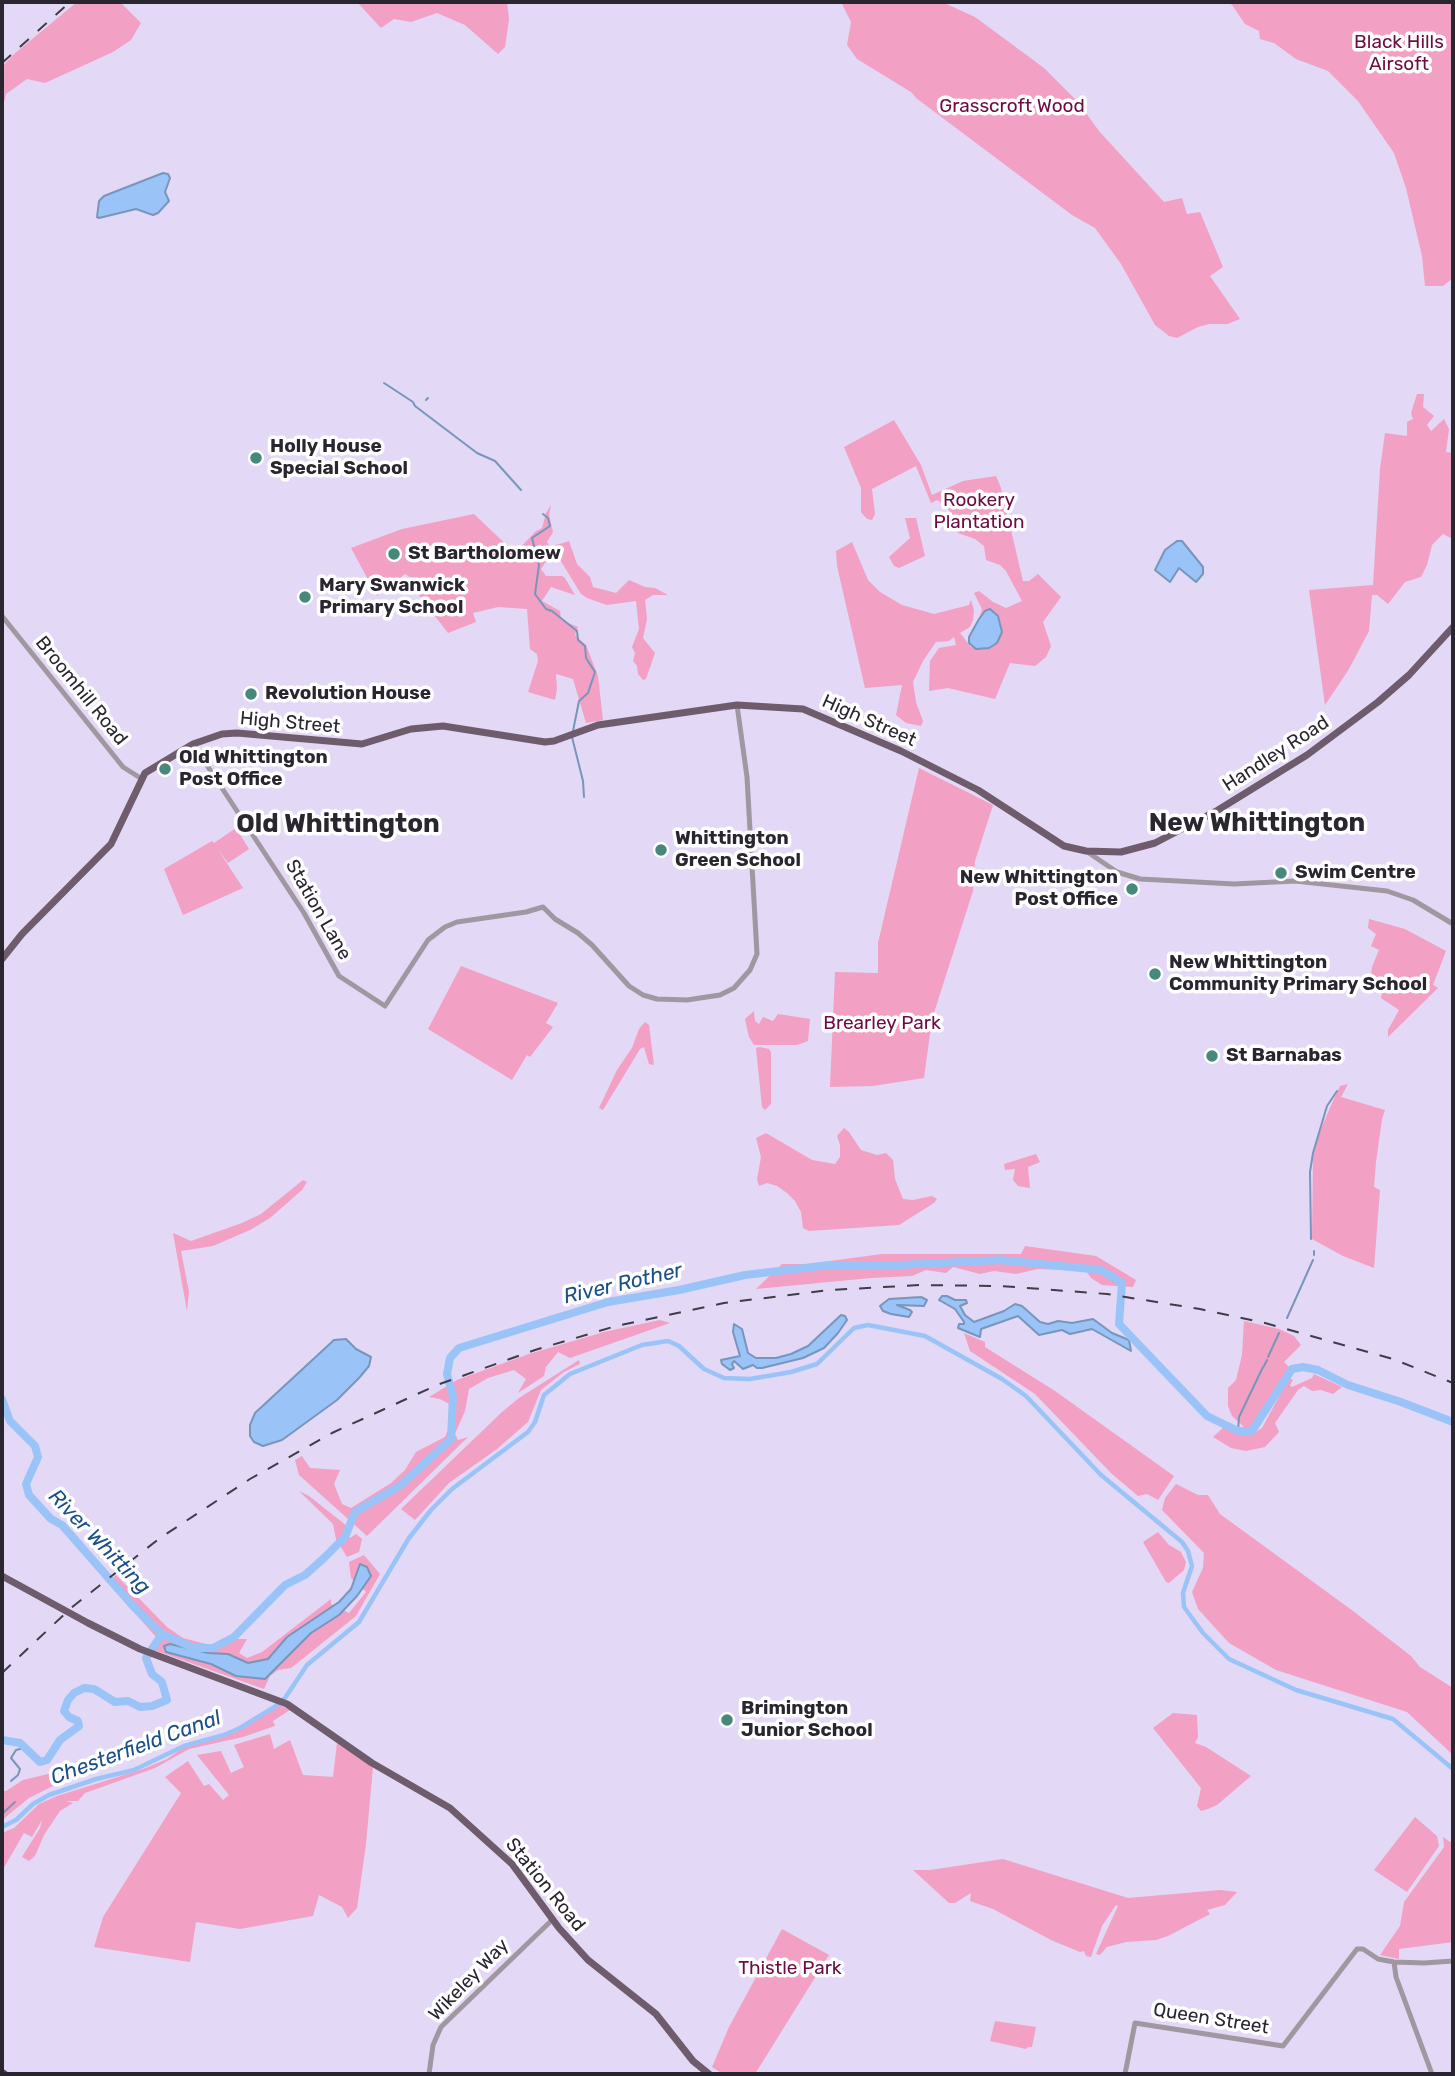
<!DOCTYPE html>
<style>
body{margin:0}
#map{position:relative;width:1455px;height:2076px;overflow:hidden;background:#e3d8f5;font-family:Rubik,sans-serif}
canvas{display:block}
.frame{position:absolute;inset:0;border:4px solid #2a2630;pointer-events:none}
</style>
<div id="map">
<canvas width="1455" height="2076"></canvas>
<div class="frame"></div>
</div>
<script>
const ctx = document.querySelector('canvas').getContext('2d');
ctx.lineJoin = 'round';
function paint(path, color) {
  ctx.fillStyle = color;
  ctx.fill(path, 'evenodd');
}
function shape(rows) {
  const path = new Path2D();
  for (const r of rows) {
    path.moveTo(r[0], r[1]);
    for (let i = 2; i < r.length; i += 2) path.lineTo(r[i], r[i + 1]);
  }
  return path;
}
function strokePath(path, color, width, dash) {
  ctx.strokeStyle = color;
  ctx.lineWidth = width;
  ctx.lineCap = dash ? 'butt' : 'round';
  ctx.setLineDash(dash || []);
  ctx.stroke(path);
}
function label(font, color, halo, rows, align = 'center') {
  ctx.font = font + ' Rubik,sans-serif';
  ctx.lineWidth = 7;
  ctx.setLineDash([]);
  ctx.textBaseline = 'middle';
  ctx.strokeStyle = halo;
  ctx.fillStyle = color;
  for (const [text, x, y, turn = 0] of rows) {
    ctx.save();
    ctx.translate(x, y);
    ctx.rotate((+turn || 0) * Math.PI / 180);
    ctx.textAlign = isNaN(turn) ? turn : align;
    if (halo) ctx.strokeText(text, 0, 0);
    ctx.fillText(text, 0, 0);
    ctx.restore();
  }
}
const green = shape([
 [77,2,120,2,141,23,131,40,113,52,45,83,27,79,6,94,2,111,2,67,14,54],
 [357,2,507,2,509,19,505,47,498,54,465,25,437,13,411,22,394,19,381,28],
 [841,2,942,2,975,17,1044,68,1078,102,1099,131,1164,202,1182,198,1187,214,1200,212,1223,267,1210,276,1240,319,1227,324,1209,324,1198,327,1177,338,1169,336,1155,325,1121,264,1095,228,1072,215,916,98,911,92,857,59,847,45,851,22],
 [1227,2,1453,2,1453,278,1443,286,1425,286,1422,256,1406,188,1394,153,1358,101,1328,71,1296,59,1274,43,1260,39,1259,31,1245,24,1232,5],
 [1417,394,1424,394,1423,407,1434,416,1427,425,1431,431,1444,419,1449,429,1446,452,1453,453,1453,539,1443,534,1432,545,1427,565,1421,577,1405,582,1388,604,1377,595,1372,595,1369,631,1349,669,1325,705,1309,590,1373,585,1380,469,1385,433,1407,436,1407,422,1413,419,1411,413],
 [894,420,921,465,932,495,963,481,996,476,1001,488,1023,581,1029,581,1038,574,1061,597,1043,622,1051,646,1046,657,1035,666,1010,663,995,699,948,688,929,691,930,661,939,648,956,645,954,637,949,641,936,642,923,661,913,682,916,702,923,721,921,726,906,723,896,715,902,685,865,688,837,566,836,551,852,542,868,580,880,592,902,605,934,614,969,605,971,600,974,610,973,620,970,627,960,633,971,647,989,648,997,643,1002,632,998,616,985,611,979,619,982,609,974,593,979,591,993,602,1006,608,1022,601,1006,571,1000,565,986,560,984,546,975,539,958,533,947,506,937,500,931,503,916,466,872,489,875,514,872,520,867,519,861,512,861,488,844,447],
 [551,505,549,515,553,532,547,542,550,547,569,541,577,564,590,577,593,587,616,593,629,580,645,587,655,588,668,595,653,595,645,600,647,619,643,638,655,653,646,679,643,680,638,674,637,666,633,661,635,653,632,647,639,629,636,601,607,605,587,598,581,594,559,558,549,557,541,569,546,576,562,576,565,578,575,595,551,587,542,601,560,611,561,620,578,627,575,635,586,645,598,676,603,720,586,723,573,679,556,674,557,689,555,700,528,692,538,661,537,654,530,649,527,609,498,607,473,613,476,622,448,633,408,581,411,578,405,574,377,596,351,548,402,529,474,514,515,553,536,531,542,528,546,513],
 [905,518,916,518,925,556,899,568,894,566,889,557,910,538],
 [919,768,993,805,975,861,973,891,932,1019,924,1078,873,1086,830,1087,835,972,878,973,878,943],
 [236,828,249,849,228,863,217,848,243,888,183,915,164,869,212,841,214,843],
 [1369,919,1405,929,1446,951,1433,985,1438,988,1388,1037,1388,1030,1399,1010,1381,998,1382,994,1371,990,1370,986,1372,967,1379,950,1371,946,1376,934,1368,928],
 [461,966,558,1003,546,1023,553,1027,530,1057,527,1055,512,1080,428,1029],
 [754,1011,755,1021,759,1024,763,1017,773,1021,778,1014,810,1019,808,1041,797,1045,754,1045,749,1037,745,1019],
 [645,1022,649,1025,654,1065,649,1064,644,1047,640,1049,603,1110,599,1108,617,1070,632,1048,639,1029],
 [760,1047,769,1049,771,1052,771,1104,765,1110,762,1107,756,1048],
 [1348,1084,1341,1097,1385,1110,1382,1119,1376,1162,1374,1187,1380,1190,1374,1268,1343,1256,1312,1239,1313,1157,1318,1136,1332,1103,1340,1086],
 [844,1128,849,1132,861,1150,877,1155,886,1153,893,1160,895,1179,903,1199,913,1200,932,1196,937,1199,934,1203,899,1225,809,1231,803,1228,801,1212,795,1201,787,1193,777,1186,767,1183,759,1186,757,1179,761,1157,756,1138,766,1133,812,1160,835,1164,840,1157,840,1145,837,1136],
 [1036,1154,1040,1162,1028,1167,1030,1188,1018,1186,1013,1180,1015,1169,1005,1170,1004,1164],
 [303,1180,307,1182,302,1190,270,1218,250,1230,213,1246,181,1251,189,1292,187,1311,173,1233,191,1241,242,1223,261,1214],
 [1025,1246,1096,1256,1136,1280,1133,1287,1102,1285,1091,1278,1086,1271,1038,1269,1016,1274,994,1271,980,1274,953,1267,946,1273,926,1270,912,1276,871,1278,756,1289,782,1264,808,1264,882,1254,1021,1254],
 [660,1320,670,1323,570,1358,558,1352,546,1367,544,1376,518,1393,526,1379,514,1370,488,1378,469,1389,465,1411,455,1434,458,1440,468,1437,367,1536,299,1475,295,1460,302,1456,310,1468,340,1470,334,1484,342,1504,351,1508,391,1483,405,1470,416,1452,445,1437,451,1423,453,1406,440,1399,429,1397,457,1380,529,1354,604,1332],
 [1244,1321,1279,1329,1294,1336,1301,1345,1284,1362,1289,1367,1263,1415,1254,1427,1245,1428,1232,1416,1228,1406,1228,1388,1236,1380,1242,1355],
 [964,1333,985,1342,985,1347,1055,1391,1174,1476,1158,1500,1147,1494,1138,1496,1111,1473,1035,1394,970,1351],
 [579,1360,580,1364,564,1372,541,1390,528,1422,497,1449,449,1483,415,1520,401,1509,502,1412,519,1398],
 [1314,1374,1342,1387,1333,1394,1321,1390,1312,1391,1304,1386,1298,1390,1275,1423,1279,1432,1265,1447,1246,1451,1231,1448,1213,1437,1224,1427,1244,1435,1251,1435,1262,1428,1289,1378,1293,1380,1290,1385,1292,1387,1312,1378],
 [1176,1484,1198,1495,1208,1495,1220,1514,1353,1611,1411,1656,1420,1667,1453,1688,1453,1755,1407,1712,1276,1670,1229,1643,1198,1609,1192,1592,1203,1568,1204,1553,1162,1510,1165,1498],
 [299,1491,309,1496,347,1526,345,1531,350,1538,356,1534,362,1539,359,1552,347,1557,336,1539,333,1524],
 [1158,1532,1169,1545,1181,1552,1186,1562,1184,1570,1169,1583,1166,1582,1143,1542],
 [364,1555,380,1574,356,1616,291,1668,278,1670,270,1676,264,1689,154,1650,156,1637,108,1583,116,1575,167,1627,183,1638,206,1644,225,1645,237,1639,247,1639,239,1653,247,1658,262,1652,331,1599,331,1604,349,1613,366,1592,351,1578,349,1562],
 [279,1705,290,1710,273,1721,275,1726,243,1737,189,1749,155,1768,85,1793,78,1801,66,1801,73,1803,60,1811,44,1835,35,1856,29,1861,22,1857,40,1828,42,1820,32,1837,24,1833,2,1871,2,1833,14,1828,39,1804,57,1796,143,1769,167,1759,184,1747,221,1738,244,1728],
 [1173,1713,1197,1715,1198,1737,1195,1743,1206,1747,1251,1776,1217,1805,1208,1809,1201,1811,1197,1806,1201,1788,1153,1728],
 [270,1734,274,1749,290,1740,303,1775,333,1777,337,1743,373,1767,366,1844,357,1908,348,1918,342,1907,319,1895,313,1916,240,1929,196,1922,190,1962,94,1947,103,1917,181,1793,165,1777,188,1761,204,1786,209,1784,223,1800,229,1795,197,1755,221,1751,231,1773,244,1767,234,1745],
 [52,1773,55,1785,29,1798,2,1820,2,1791,6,1791,23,1780],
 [1415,1817,1437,1836,1439,1846,1407,1892,1374,1870],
 [1443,1837,1450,1842,1453,1841,1453,1942,1399,1949,1399,1959,1380,1955,1400,1926,1404,1902,1444,1847],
 [1003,1859,1128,1898,1220,1890,1237,1892,1225,1905,1207,1910,1210,1914,1168,1936,1156,1940,1126,1942,1107,1947,1100,1955,1096,1954,1118,1906,1116,1905,1102,1926,1091,1957,1086,1956,1084,1951,1080,1952,1051,1940,993,1909,970,1901,971,1893,955,1903,949,1903,913,1870,930,1870],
 [782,1929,829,1955,755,2074,723,2074,712,2067,729,2027],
 [995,2021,1036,2027,1032,2047,1028,2047,1026,2049,990,2041]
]);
const water = shape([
 [163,173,168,174,170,178,165,192,169,201,158,213,153,215,136,209,99,218,97,217,99,201,104,196,163,173],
 [1177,541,1182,541,1203,567,1203,574,1196,582,1179,568,1170,582,1155,570,1165,550,1177,541],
 [990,609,998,616,1002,632,997,643,989,648,976,649,969,643,969,637,979,619,985,611,990,609],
 [942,1296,947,1296,955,1300,966,1300,967,1303,960,1306,965,1315,974,1322,1004,1311,1015,1304,1022,1306,1040,1322,1048,1324,1058,1321,1072,1323,1093,1319,1112,1333,1129,1340,1131,1351,1092,1329,1070,1334,1062,1330,1039,1335,1018,1316,981,1329,980,1337,958,1328,959,1324,964,1324,964,1322,955,1309,939,1300,942,1296],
 [921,1297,927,1300,924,1306,897,1305,910,1310,912,1312,909,1317,891,1314,883,1311,880,1306,889,1299,921,1297],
 [841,1315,845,1316,847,1320,838,1333,824,1348,803,1358,762,1368,757,1368,753,1365,743,1369,734,1361,732,1364,734,1368,730,1370,722,1364,721,1360,740,1356,733,1332,734,1324,742,1329,748,1353,756,1358,776,1358,791,1354,808,1346,841,1315],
 [346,1339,356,1349,371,1357,369,1366,359,1378,337,1400,282,1440,263,1446,254,1442,250,1436,250,1425,255,1413,334,1340,346,1339],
 [360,1564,367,1567,371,1576,357,1596,339,1615,311,1633,265,1679,236,1676,211,1664,166,1652,164,1646,170,1644,208,1653,228,1654,248,1663,268,1659,287,1637,339,1602,351,1589,360,1564]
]);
const stream = shape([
 [384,383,413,402,415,406,477,453,495,461,521,490],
 [426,400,428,398],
 [543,514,548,518,550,526,532,538,539,565,535,594,546,609,552,611,577,631,578,640,585,646,586,658,595,672,588,693,579,701,573,731],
 [572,737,583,781,584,797],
 [1311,1239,1310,1172,1313,1153,1327,1106,1337,1091],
 [1314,1251,1314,1255],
 [1287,1318,1313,1260],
 [1268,1357,1279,1333],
 [1264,1366,1267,1360],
 [1238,1431,1239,1417,1263,1367],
 [11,1781,18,1775,20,1769,11,1758,16,1750,24,1748],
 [2,1814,15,1802]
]);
const canal = shape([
 [2,1827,16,1820,33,1804,49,1795,96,1779,134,1770,184,1746,224,1735,240,1728,276,1706,285,1698,307,1665,359,1622,409,1538,431,1510,452,1489,528,1432,535,1422,544,1395,570,1374,642,1345,668,1341,679,1346,704,1369,724,1378,750,1379,791,1372,817,1364,854,1328,868,1325,925,1336,1002,1379,1026,1396,1101,1475,1182,1542,1188,1551,1192,1566,1183,1593,1184,1607,1203,1633,1229,1659,1296,1690,1393,1719,1453,1769]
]);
const river = shape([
 [2,1399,10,1421,35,1446,38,1457,26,1484,29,1495,51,1519,62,1525,134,1607,162,1634],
 [2,1740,20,1743,40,1762,47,1760,60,1740,79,1726,78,1721,69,1717,64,1711,68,1700,74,1693,84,1688,94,1689,115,1702,128,1701,140,1707,152,1706,167,1700,162,1682,152,1674,146,1658,162,1634,194,1648,213,1648,234,1637,285,1585,305,1575,324,1558,345,1537,355,1512,401,1485,451,1439,453,1396,447,1374,450,1358,459,1348,608,1302,679,1290,745,1275,830,1265,901,1265,1000,1260,1101,1270,1122,1283,1119,1324,1207,1416,1238,1431,1252,1431,1292,1369,1303,1367,1318,1370,1348,1385,1401,1402,1453,1422]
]);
const minor = shape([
 [2,616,123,767,142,779],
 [193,744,304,913,339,976,385,1006,428,940,445,927,457,922,526,912,543,907,555,919,578,933,592,945,629,986,643,995,657,999,687,1000,720,995,734,988,750,970,757,954,747,777,737,705],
 [1086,851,1117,872,1140,879,1234,884,1295,881,1387,891,1413,900,1453,924],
 [1394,1962,1396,1977,1432,2074],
 [429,2074,433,2045,441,2027,552,1920],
 [1125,2074,1135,2023,1283,2046,1357,1949,1363,1949,1378,1959,1394,1962,1424,1963,1453,1961]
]);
const major = shape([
 [2,959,22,934,111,844,145,773,193,744,222,734,237,733,362,744,411,729,443,726,545,742,554,741,598,725,737,705,803,709,901,751,978,790,1064,846,1086,851,1121,852,1155,843,1218,810,1307,755,1378,702,1409,675,1453,627],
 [2,1576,88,1623,140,1649,287,1704,372,1763,450,1808,512,1864,559,1928,588,1960,656,2014,693,2061,709,2074]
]);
const highway = shape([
 [2,2073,4,2074]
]);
const rail = shape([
 [2,63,70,2],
 [2,1673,71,1608,160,1538,250,1479,332,1433,437,1385,535,1350,616,1326,724,1303,830,1290,920,1285,1001,1286,1107,1294,1200,1309,1265,1323,1393,1359,1453,1383]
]);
const markers = [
 [256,458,7,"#46897c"],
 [394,554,7,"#46897c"],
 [305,597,7,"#46897c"],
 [251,694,7,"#46897c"],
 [165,769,7,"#46897c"],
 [661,850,7,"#46897c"],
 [1281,873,7,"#46897c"],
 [1132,889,7,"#46897c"],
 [1155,974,7,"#46897c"],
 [1212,1056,7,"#46897c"],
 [727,1720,7,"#46897c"]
];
const parkNames = [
 ["Black Hills",1399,43],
 ["Airsoft",1399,65],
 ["Grasscroft Wood",1012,107],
 ["Rookery",979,501],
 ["Plantation",979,523],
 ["Brearley Park",882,1024],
 ["Thistle Park",790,1969]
];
const poiNames = [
 ["Holly House",270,447],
 ["Special School",270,469],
 ["St Bartholomew",408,554],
 ["Mary Swanwick",319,586],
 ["Primary School",319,608],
 ["Revolution House",265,694],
 ["Old Whittington",179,758],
 ["Post Office",179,780],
 ["Whittington",675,839],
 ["Green School",675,861],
 ["Swim Centre",1295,873],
 ["New Whittington",1118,878,"right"],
 ["Post Office",1118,900,"right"],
 ["New Whittington",1169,963],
 ["Community Primary School",1169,985],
 ["St Barnabas",1226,1056],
 ["Brimington",741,1709],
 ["Junior School",741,1731]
];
const streetNames = [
 ["Broomhill Road",81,691,51],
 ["High Street",869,721,24],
 ["High Street",290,723,5],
 ["Handley Road",1276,754,-33],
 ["Station Lane",318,910,60],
 ["Station Road",545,1885,51],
 ["Wikeley Way",469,1980,-46],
 ["Queen Street",1211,2019,9]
];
const waterNames = [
 ["River Rother",623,1284,-13],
 ["River Whitting",99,1542,46],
 ["Chesterfield Canal",136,1748,-20]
];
const districtNames = [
 ["New Whittington",1257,823],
 ["Old Whittington",338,824]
];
paint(green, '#f2a0c3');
paint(water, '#9ac4f7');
strokePath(water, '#7895bb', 2);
strokePath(stream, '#7895bb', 2);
strokePath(canal, '#9ac4f7', 4.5);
strokePath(river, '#9ac4f7', 8);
strokePath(minor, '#a197a0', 5);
strokePath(major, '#6e5c6d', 7);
strokePath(highway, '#5c475a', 8);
strokePath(rail, '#403c48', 2, [12, 12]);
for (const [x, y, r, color] of markers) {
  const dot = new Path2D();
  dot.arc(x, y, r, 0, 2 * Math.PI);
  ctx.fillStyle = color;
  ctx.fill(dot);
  strokePath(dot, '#fff', 2.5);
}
label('19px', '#6c0c42', '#fff', parkNames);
label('bold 19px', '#2a2630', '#fff', poiNames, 'left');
label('19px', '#2a2630', '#fff', streetNames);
label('italic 21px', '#1b4f87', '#fff', waterNames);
label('bold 26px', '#2a2630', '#fff', districtNames);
</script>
